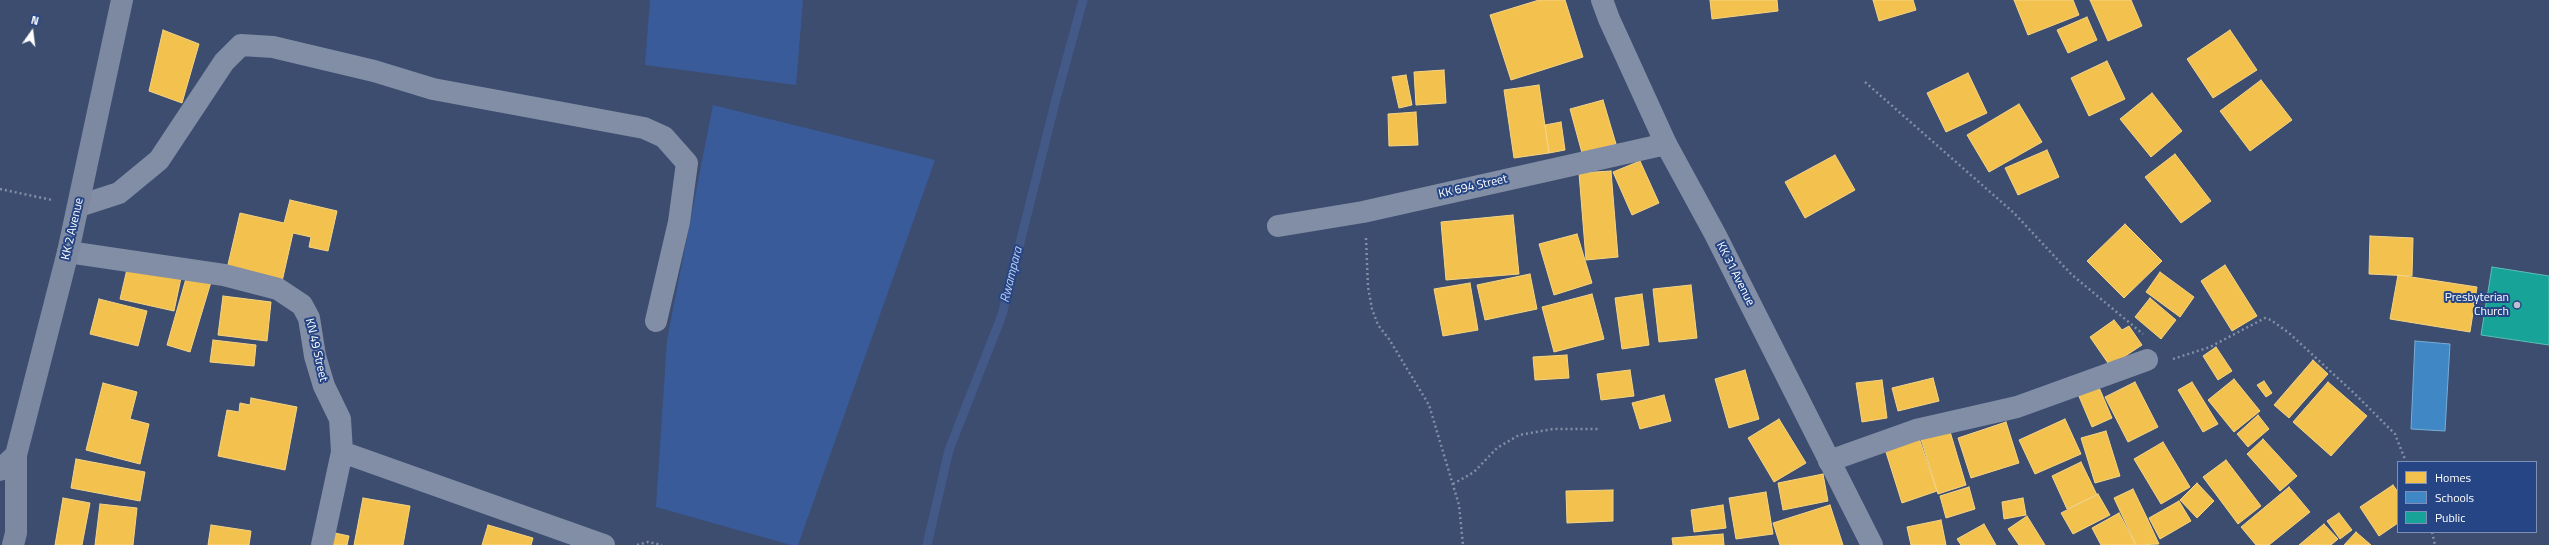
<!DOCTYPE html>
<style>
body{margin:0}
#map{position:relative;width:2549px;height:545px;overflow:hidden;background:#3c4d6f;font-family:"Titillium Web",sans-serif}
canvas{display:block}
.legend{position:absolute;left:2397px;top:461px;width:140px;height:72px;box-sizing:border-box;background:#264585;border:1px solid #7d8fb6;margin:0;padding:5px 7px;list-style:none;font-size:12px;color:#fff}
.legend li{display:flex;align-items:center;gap:8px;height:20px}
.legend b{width:20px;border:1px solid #7d8fb6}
.north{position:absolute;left:12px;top:12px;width:40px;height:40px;-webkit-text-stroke:3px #264585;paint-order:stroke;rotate:14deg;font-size:11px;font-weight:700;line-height:16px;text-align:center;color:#fff}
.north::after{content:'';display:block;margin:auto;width:14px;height:18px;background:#fff;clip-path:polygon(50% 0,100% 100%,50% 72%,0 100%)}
</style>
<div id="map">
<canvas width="2549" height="545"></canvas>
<ul class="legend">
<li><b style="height:11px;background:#f2c14e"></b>Homes</li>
<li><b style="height:11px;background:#3f88c5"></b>Schools</li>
<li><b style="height:11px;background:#17a398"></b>Public</li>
</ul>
<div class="north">N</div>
</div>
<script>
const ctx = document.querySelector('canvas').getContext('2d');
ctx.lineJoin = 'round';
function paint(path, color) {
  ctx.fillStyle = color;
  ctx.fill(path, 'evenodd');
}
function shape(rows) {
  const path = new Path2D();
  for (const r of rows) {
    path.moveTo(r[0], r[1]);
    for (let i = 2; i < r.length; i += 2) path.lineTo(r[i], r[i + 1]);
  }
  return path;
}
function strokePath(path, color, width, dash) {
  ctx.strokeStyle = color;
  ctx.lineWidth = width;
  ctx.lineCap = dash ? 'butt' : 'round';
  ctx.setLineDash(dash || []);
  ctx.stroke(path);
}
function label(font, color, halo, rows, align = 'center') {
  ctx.font = font + ' "Titillium Web",sans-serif';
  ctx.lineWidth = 4;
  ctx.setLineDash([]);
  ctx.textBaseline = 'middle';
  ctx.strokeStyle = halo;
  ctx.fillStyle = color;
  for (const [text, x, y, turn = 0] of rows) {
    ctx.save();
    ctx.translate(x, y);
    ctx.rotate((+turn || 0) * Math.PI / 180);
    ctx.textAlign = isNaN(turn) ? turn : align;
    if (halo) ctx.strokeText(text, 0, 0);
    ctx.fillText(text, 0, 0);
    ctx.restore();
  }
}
const green = shape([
 [650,0,803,0,796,85,645,65],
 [713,105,935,160,798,545,791,545,656,507,667,340]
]);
const homes = shape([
 [1539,0,1565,0,1583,57,1511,80,1490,15,1539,0],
 [1710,0,1777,0,1778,11,1712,19,1710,0],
 [1873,0,1913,0,1916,10,1879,21,1873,0],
 [2014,0,2073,0,2079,15,2028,35,2014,0],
 [2090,0,2131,0,2142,26,2108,41,2090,0],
 [2087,17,2097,40,2068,53,2057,30,2087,17],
 [163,30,199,44,182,103,149,91,163,30],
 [2230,30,2257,70,2213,98,2187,59,2230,30],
 [2107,61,2125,99,2089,116,2071,78,2107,61],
 [1444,70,1446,103,1416,105,1414,72,1444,70],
 [1968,73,1987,113,1946,132,1927,93,1968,73],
 [1406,75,1412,105,1399,108,1392,77,1406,75],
 [2261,80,2292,120,2250,151,2220,111,2261,80],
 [1539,85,1549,153,1514,158,1504,90,1539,85],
 [2152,93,2182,131,2151,157,2120,119,2152,93],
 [1603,100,1616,144,1582,153,1570,109,1603,100],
 [2019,104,2042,142,1989,172,1967,135,2019,104],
 [1416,112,1418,145,1389,146,1388,114,1416,112],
 [1561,122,1565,150,1549,153,1545,125,1561,122],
 [2047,150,2059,177,2018,195,2005,168,2047,150],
 [2175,154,2211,201,2181,223,2145,177,2175,154],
 [1835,155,1855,190,1805,218,1785,182,1835,155],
 [1640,161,1659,203,1632,215,1613,172,1640,161],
 [1611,171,1618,257,1586,260,1579,173,1611,171],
 [290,200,337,211,328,251,309,247,311,237,293,233,281,286,226,273,240,213,284,223,290,200],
 [1513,215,1519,274,1446,280,1441,222,1513,215],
 [2125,224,2162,261,2124,298,2087,261,2125,224],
 [1577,234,1592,283,1554,295,1539,244,1577,234],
 [2370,236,2413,238,2412,276,2369,274,2370,236],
 [128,265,181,278,174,311,120,299,128,265],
 [2225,265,2257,316,2232,331,2201,281,2225,265],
 [2160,272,2194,297,2180,317,2146,292,2160,272],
 [1530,274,1537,309,1485,320,1477,285,1530,274],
 [187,275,211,282,190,352,167,345,187,275],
 [2398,275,2477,287,2470,332,2390,319,2398,275],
 [1470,283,1478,330,1443,336,1434,289,1470,283],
 [1691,285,1697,338,1659,342,1653,289,1691,285],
 [1592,294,1604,339,1554,352,1542,307,1592,294],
 [1642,294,1649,345,1622,349,1615,298,1642,294],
 [223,296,271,302,267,341,218,335,223,296],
 [2150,298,2176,320,2161,339,2135,317,2150,298],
 [99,299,147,311,138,346,90,334,99,299],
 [2114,320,2122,330,2129,326,2142,345,2110,366,2090,337,2114,320],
 [213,340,256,345,254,366,210,362,213,340],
 [2216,347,2232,371,2218,380,2203,356,2216,347],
 [1567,355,1569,378,1535,380,1533,357,1567,355],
 [2313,360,2328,374,2289,418,2274,405,2313,360],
 [1630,370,1634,396,1601,400,1597,374,1630,370],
 [1745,370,1759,419,1729,428,1715,379,1745,370],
 [1933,378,1939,401,1898,411,1892,388,1933,378],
 [2234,379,2260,411,2234,432,2208,400,2234,379],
 [1882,380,1887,418,1862,422,1856,383,1882,380],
 [2264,381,2272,393,2266,397,2257,385,2264,381],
 [2135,382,2158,427,2128,442,2105,397,2135,382],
 [2192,382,2218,424,2203,432,2178,390,2192,382],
 [2328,382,2367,416,2331,456,2293,422,2328,382],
 [103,383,137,392,130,419,149,424,140,464,86,450,103,383],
 [2098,385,2112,418,2092,427,2078,394,2098,385],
 [1664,395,1671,421,1640,429,1632,403,1664,395],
 [251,398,297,407,285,470,218,456,227,410,239,412,240,403,250,405,251,398],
 [2258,415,2269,429,2248,447,2237,434,2258,415],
 [1779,419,1806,463,1774,482,1748,438,1779,419],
 [2065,419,2081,454,2035,474,2019,440,2065,419],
 [2006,422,2019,463,1971,478,1958,438,2006,422],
 [1949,428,1966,485,1938,494,1920,436,1949,428],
 [2106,431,2120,476,2095,483,2081,438,2106,431],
 [1919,438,1937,491,1902,503,1885,449,1919,438],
 [2263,439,2297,476,2280,491,2247,454,2263,439],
 [2163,442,2190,487,2161,504,2134,459,2163,442],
 [76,459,145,472,140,501,71,488,76,459],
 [2226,460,2261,506,2238,524,2203,477,2226,460],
 [2081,462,2097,495,2067,509,2052,476,2081,462],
 [1823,474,1828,501,1783,510,1778,483,1823,474],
 [2197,483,2214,501,2197,518,2180,500,2197,483],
 [2393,485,2398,492,2398,523,2379,536,2360,507,2393,485],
 [1969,487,1975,509,1946,518,1940,496,1969,487],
 [2289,487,2310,512,2269,545,2256,545,2241,527,2289,487],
 [2133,489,2147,518,2159,544,2136,545,2114,498,2133,489],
 [1613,490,1613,521,1567,523,1566,491,1613,490],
 [1766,492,1773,534,1736,539,1729,498,1766,492],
 [2098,494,2110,515,2073,534,2061,513,2098,494],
 [63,498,90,503,82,545,55,545,63,498],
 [363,498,410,506,403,545,354,545,363,498],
 [2023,498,2026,515,2004,519,2002,502,2023,498],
 [2179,501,2191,521,2160,539,2149,518,2179,501],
 [100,504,137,508,133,545,95,545,100,504],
 [1723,505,1726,528,1694,532,1691,510,1723,505],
 [1830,505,1843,545,1780,545,1773,523,1830,505],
 [2119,513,2136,545,2101,545,2092,528,2119,513],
 [2339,513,2352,530,2340,539,2327,521,2339,513],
 [2027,516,2045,545,2019,545,2008,529,2027,516],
 [1941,520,1946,545,1911,545,1907,527,1941,520],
 [1984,524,1996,545,1961,545,1957,539,1984,524],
 [2324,524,2338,539,2331,545,2299,545,2324,524],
 [211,525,251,531,249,545,208,545,211,525],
 [488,525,533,538,531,545,482,545,488,525],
 [2356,532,2371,545,2344,545,2356,532],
 [335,533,349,536,347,545,332,545,335,533],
 [1723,534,1724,545,1673,545,1672,538,1723,534]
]);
const schools = shape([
 [2415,341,2450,344,2445,431,2411,429,2415,341]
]);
const public = shape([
 [2492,267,2549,276,2549,345,2481,335,2492,267]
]);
const stream = shape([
 [927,545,949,450,1002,315,1057,95,1083,0]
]);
const path = shape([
 [1865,82,2014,213,2071,274,2143,334],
 [0,189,52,200],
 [1366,238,1368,287,1372,309,1378,325,1389,339,1429,405,1459,505,1463,545],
 [2173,359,2210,347,2265,318,2271,320,2289,333,2355,394,2395,434,2406,462],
 [1453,484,1474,472,1497,448,1519,435,1553,429,1598,429],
 [2432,532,2435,545],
 [637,545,648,542,662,545]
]);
const minor = shape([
 [79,206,119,193,159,160,224,62,241,45,273,47,374,71,433,89,644,128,664,137,687,163,679,222,656,321],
 [1278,226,1363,212,1666,144],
 [68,252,224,275,278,289,302,305,309,318,315,356,324,386,340,419,342,452,604,545],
 [1829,461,1916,430,2017,407,2147,360],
 [322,545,342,452]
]);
const tertiary = shape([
 [1602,0,1609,19,1666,144,1715,234,1872,545]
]);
const secondary = shape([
 [0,470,16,455,68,252,122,0],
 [13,545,16,533,16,455]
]);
const markers = [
 [2517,305,4,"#bbc1cd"]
];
const streetNames = [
 ["KK 694 Street",1473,187,-13],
 ["KK 2 Avenue",73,229,-77],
 ["KK 31 Avenue",1735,274,63],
 ["KN 49 Street",316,350,77]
];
const poiNames = [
 ["Presbyterian",2509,298],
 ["Church",2509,312]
];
const waterNames = [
 ["Rwampara",1012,275,-76]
];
paint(green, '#3a5b9a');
paint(homes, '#f2c14e');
strokePath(homes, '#f6d483', 1);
paint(schools, '#3f88c5');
strokePath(schools, '#79acd6', 1);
paint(public, '#17a398');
strokePath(public, '#5dbfb7', 1);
strokePath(stream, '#435987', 9);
strokePath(path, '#828ea5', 2.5, [2, 3]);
strokePath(minor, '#828ea5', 22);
strokePath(tertiary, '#828ea5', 22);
strokePath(secondary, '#7d89a1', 22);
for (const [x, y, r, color] of markers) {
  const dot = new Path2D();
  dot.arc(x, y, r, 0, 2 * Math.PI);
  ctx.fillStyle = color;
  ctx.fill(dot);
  strokePath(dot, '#264585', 1.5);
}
label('12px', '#fff', '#264585', streetNames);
label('12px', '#fff', '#264585', poiNames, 'right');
label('italic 13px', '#bbcdef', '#264585', waterNames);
</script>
